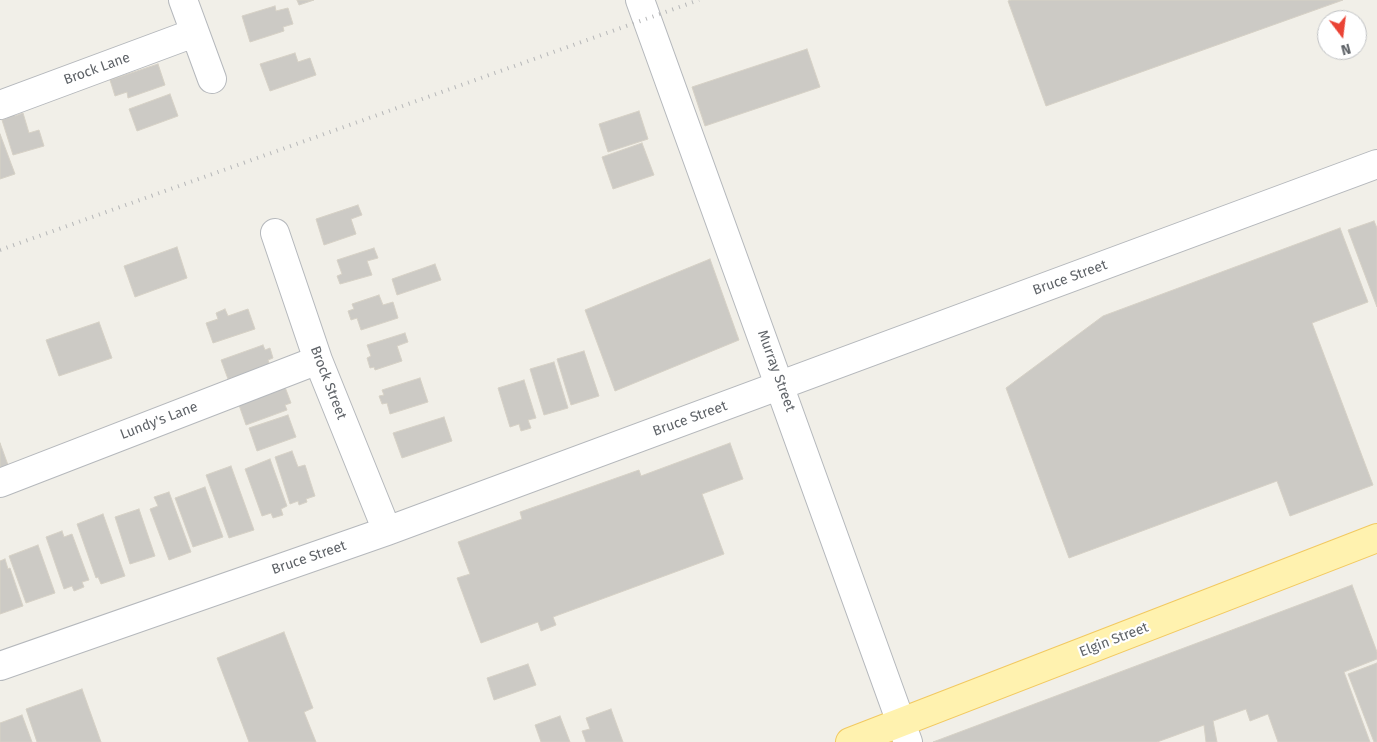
<!DOCTYPE html>
<style>
body{margin:0}
#map{position:relative;width:1377px;height:742px;overflow:hidden;background:#f1efe8;font-family:"Fira Sans",sans-serif}
canvas{display:block}
.north{position:absolute;left:1317px;top:10px;width:50px;height:50px;box-sizing:border-box;background:#fff;border:1px solid #bfc1c3;border-radius:50%;rotate:165deg;font-size:14px;font-weight:700;line-height:20px;text-align:center;color:#5f6368}
.north::after{content:'';display:block;margin:auto;width:18px;height:22px;background:#ea4335;clip-path:polygon(50% 0,100% 100%,50% 72%,0 100%)}
</style>
<div id="map">
<canvas width="1377" height="742"></canvas>
<div class="north">N</div>
</div>
<script>
const ctx = document.querySelector('canvas').getContext('2d');
ctx.lineJoin = 'round';
function paint(path, color) {
  ctx.fillStyle = color;
  ctx.fill(path, 'evenodd');
}
function shape(rows) {
  const path = new Path2D();
  for (const r of rows) {
    path.moveTo(r[0], r[1]);
    for (let i = 2; i < r.length; i += 2) path.lineTo(r[i], r[i + 1]);
  }
  return path;
}
function strokePath(path, color, width, dash) {
  ctx.strokeStyle = color;
  ctx.lineWidth = width;
  ctx.lineCap = dash ? 'butt' : 'round';
  ctx.setLineDash(dash || []);
  ctx.stroke(path);
}
function label(font, color, halo, rows, align = 'center') {
  ctx.font = font + ' "Fira Sans",sans-serif';
  ctx.lineWidth = 4.5;
  ctx.setLineDash([]);
  ctx.textBaseline = 'middle';
  ctx.strokeStyle = halo;
  ctx.fillStyle = color;
  for (const [text, x, y, turn = 0] of rows) {
    ctx.save();
    ctx.translate(x, y);
    ctx.rotate((+turn || 0) * Math.PI / 180);
    ctx.textAlign = isNaN(turn) ? turn : align;
    if (halo) ctx.strokeText(text, 0, 0);
    ctx.fillText(text, 0, 0);
    ctx.restore();
  }
}
const building = shape([
 [297,0,314,0,299,5,297,0],
 [1011,0,1343,0,1046,106,1008,1,1011,0],
 [275,6,276,11,288,8,293,24,283,27,284,31,250,42,242,16,275,6],
 [807,49,820,87,705,126,692,87,807,49],
 [295,53,298,62,310,58,316,75,270,91,260,64,295,53],
 [158,64,165,85,128,98,127,92,115,96,110,80,158,64],
 [170,94,178,116,137,131,129,109,170,94],
 [13,109,15,116,23,113,29,133,39,130,44,146,13,155,2,120,7,118,5,112,13,109],
 [639,111,648,139,608,152,599,124,639,111],
 [0,134,15,174,0,179,0,134],
 [642,143,654,175,613,189,602,157,642,143],
 [358,205,362,215,351,219,356,234,324,245,316,219,358,205],
 [1374,221,1377,228,1377,307,1348,230,1374,221],
 [1340,228,1368,302,1312,323,1373,485,1290,516,1277,481,1069,558,1006,388,1103,316,1340,228],
 [177,247,187,278,135,297,124,266,177,247],
 [374,248,378,258,367,261,372,275,340,284,337,276,342,274,337,260,374,248],
 [710,259,739,340,615,391,585,310,710,259],
 [435,264,441,280,397,295,392,279,435,264],
 [379,295,383,305,393,302,398,318,361,330,357,318,351,320,348,311,354,309,352,304,379,295],
 [225,309,228,316,248,309,255,329,213,343,206,323,218,319,216,313,225,309],
 [99,322,112,358,59,376,46,340,99,322],
 [405,333,408,342,397,346,402,361,375,370,374,367,370,368,367,358,371,356,367,345,405,333],
 [263,345,265,350,270,348,273,358,268,360,270,366,228,379,221,360,263,345],
 [584,351,599,396,571,405,557,359,584,351],
 [554,362,568,408,544,415,530,369,554,362],
 [420,378,428,402,390,414,387,403,382,404,379,396,384,395,382,390,420,378],
 [524,380,536,418,528,420,531,428,521,431,519,424,510,427,498,388,524,380],
 [285,387,291,403,285,405,287,410,246,425,239,405,285,387],
 [288,415,296,437,257,451,249,428,288,415],
 [444,417,452,441,402,458,393,433,444,417],
 [0,443,8,465,0,468,0,443],
 [730,443,743,479,702,494,724,554,553,617,556,625,541,631,538,622,481,643,457,578,470,574,458,542,522,519,520,512,639,470,641,476,730,443],
 [292,451,298,467,305,465,315,496,306,499,307,502,299,505,298,501,290,504,275,457,292,451],
 [270,459,287,506,281,509,283,515,273,518,271,513,262,516,245,469,270,459],
 [231,466,254,530,229,538,206,475,231,466],
 [205,487,223,537,193,547,175,498,205,487],
 [169,492,191,552,169,560,150,509,158,506,154,497,169,492],
 [139,509,155,556,130,564,115,517,139,509],
 [103,514,125,576,101,584,98,577,96,578,77,524,103,514],
 [62,531,64,537,72,534,89,580,82,582,84,587,74,591,72,586,64,589,46,537,62,531],
 [38,545,55,593,26,603,9,556,38,545],
 [5,559,8,569,10,568,23,606,0,614,0,561,5,559],
 [1352,585,1377,652,1377,659,1344,672,1370,742,1278,742,1268,714,1250,721,1246,709,1213,721,1217,742,1206,742,1204,725,1157,742,933,742,1352,585],
 [284,632,313,708,304,712,316,742,249,742,217,658,284,632],
 [1377,663,1377,742,1374,742,1348,674,1377,663],
 [528,664,536,685,494,700,487,678,528,664],
 [82,689,101,742,37,742,26,709,82,689],
 [611,709,623,742,586,742,582,731,590,729,586,718,611,709],
 [22,715,32,742,0,742,0,723,22,715],
 [560,716,570,742,541,742,535,725,560,716]
]);
const minor = shape([
 [183,0,212,79],
 [640,0,908,742],
 [0,105,194,33],
 [275,233,318,360,387,531],
 [0,483,318,360],
 [0,666,387,531,1377,164]
]);
const major = shape([
 [850,742,1377,538]
]);
const rail = shape([
 [0,250,699,0]
]);
const streetNames = [
 ["Brock Lane",97,69,-20],
 ["Bruce Street",1070,278,-20],
 ["Murray Street",776,371,70],
 ["Brock Street",328,383,69],
 ["Bruce Street",690,419,-20],
 ["Lundy's Lane",159,421,-21],
 ["Bruce Street",309,558,-19],
 ["Elgin Street",1114,640,-21]
];
paint(building, '#cccac5');
strokePath(building, '#d6d1c6', 1);
strokePath(minor, '#b5b8bc', 30);
strokePath(major, '#f2c960', 30);
strokePath(minor, '#fff', 28);
strokePath(major, '#fff2af', 28);
strokePath(rail, '#b6b7b8', 4, [1, 6]);
label('14px', '#5f6368', '#fff', streetNames);
</script>
